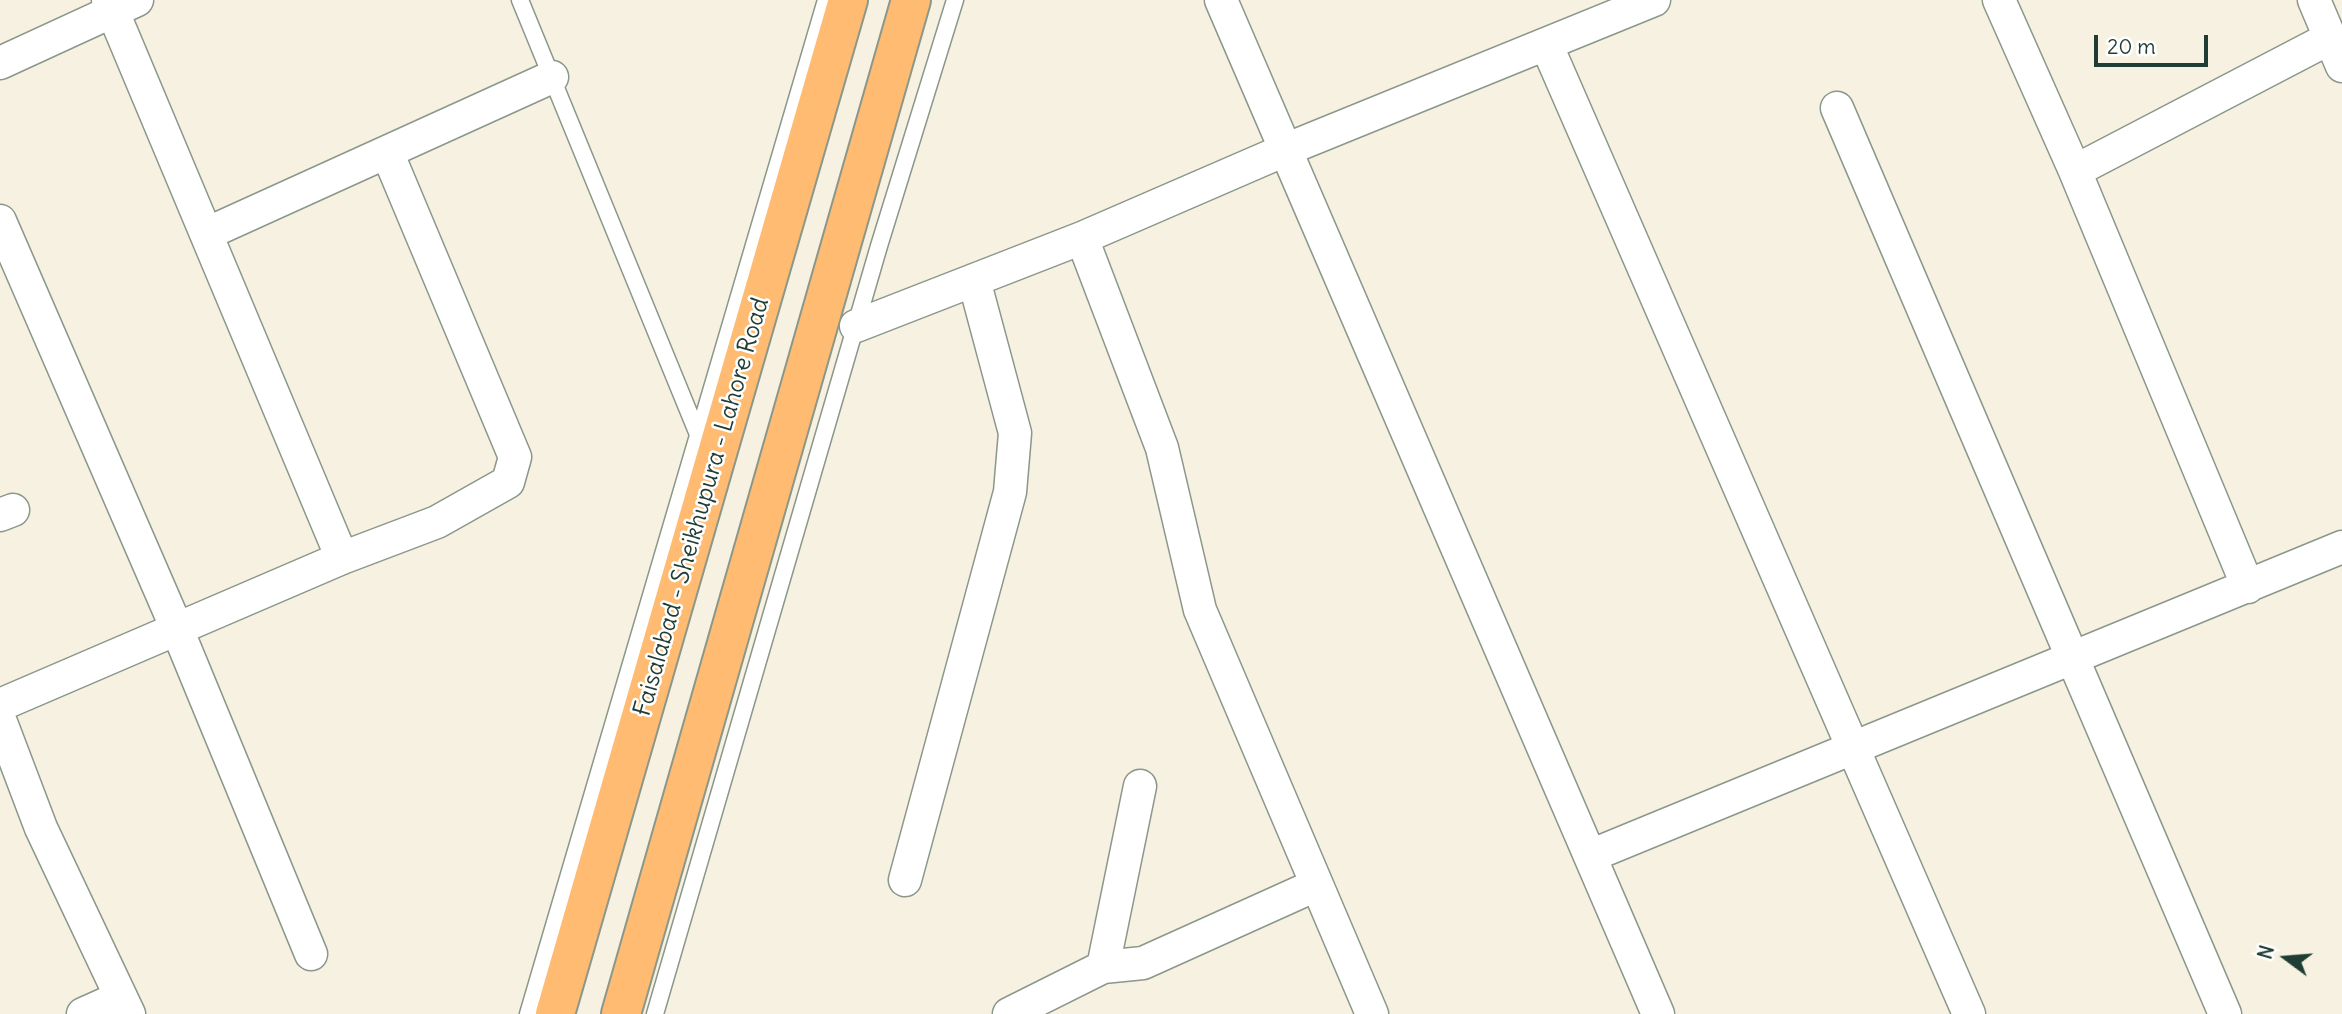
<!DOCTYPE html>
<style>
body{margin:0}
#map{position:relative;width:2342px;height:1014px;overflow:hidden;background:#f6f1e1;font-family:Delius,sans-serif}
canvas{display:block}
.north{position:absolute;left:2251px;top:923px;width:70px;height:70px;-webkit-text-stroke:5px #fff;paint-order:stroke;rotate:286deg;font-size:19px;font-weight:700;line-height:28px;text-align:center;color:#1f3d34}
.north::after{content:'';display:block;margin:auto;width:24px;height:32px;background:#1f3d34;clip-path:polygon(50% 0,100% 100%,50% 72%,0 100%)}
.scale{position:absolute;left:2094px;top:35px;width:114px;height:32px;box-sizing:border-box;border:4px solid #1f3d34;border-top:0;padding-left:9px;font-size:21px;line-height:24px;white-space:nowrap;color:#1f3d34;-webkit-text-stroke:5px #fff;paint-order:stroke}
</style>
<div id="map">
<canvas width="2342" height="1014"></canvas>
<div class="north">N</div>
<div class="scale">20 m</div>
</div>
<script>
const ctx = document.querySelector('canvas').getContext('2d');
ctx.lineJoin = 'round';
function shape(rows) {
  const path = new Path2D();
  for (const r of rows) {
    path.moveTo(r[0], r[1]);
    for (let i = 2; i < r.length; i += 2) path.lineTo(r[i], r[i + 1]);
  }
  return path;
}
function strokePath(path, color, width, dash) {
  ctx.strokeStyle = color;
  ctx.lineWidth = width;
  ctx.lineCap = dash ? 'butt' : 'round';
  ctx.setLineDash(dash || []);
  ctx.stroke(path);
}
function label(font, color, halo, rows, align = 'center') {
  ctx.font = font + ' Delius,sans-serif';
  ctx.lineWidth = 5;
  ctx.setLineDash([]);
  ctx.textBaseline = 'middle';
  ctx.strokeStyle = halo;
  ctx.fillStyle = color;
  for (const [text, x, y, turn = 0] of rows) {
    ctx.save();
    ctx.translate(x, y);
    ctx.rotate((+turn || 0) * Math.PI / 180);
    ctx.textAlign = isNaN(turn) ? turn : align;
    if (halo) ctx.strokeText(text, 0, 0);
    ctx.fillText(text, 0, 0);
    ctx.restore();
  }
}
const lane = shape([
 [520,0,699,437],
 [528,1014,826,0],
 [655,1014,879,246,955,0]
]);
const street = shape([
 [108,0,342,558],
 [1221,0,1658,1014],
 [1999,0,2075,171,2248,587],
 [2314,0,2342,66],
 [1547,46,1969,1014],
 [0,63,137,0],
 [1837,108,2225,1014],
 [2075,171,2330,38],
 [0,221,177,629,311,954],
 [206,234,552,77],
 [1082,238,1162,448,1200,610,1372,1014],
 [856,326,1082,238,1285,150,1654,0],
 [0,515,13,510],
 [0,705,342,558,437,522,508,482,515,457,387,152],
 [0,720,41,828,129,1014],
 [1590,856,2342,547],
 [905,880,1010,492,1015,433,974,280],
 [1103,967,1140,786],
 [83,1014,121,997],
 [1009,1014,1103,967,1143,963,1316,885]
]);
const highway = shape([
 [555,1014,848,0],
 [621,1014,911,0]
]);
const streetNames = [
 ["Faisalabad - Sheikhupura - Lahore Road",702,507,-74]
];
strokePath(lane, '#8a978a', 19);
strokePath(street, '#8a978a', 35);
strokePath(highway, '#8a978a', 42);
strokePath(lane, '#fff', 16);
strokePath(street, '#fff', 32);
strokePath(highway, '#ffbb71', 38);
label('24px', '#1f3d34', '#fff', streetNames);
</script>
